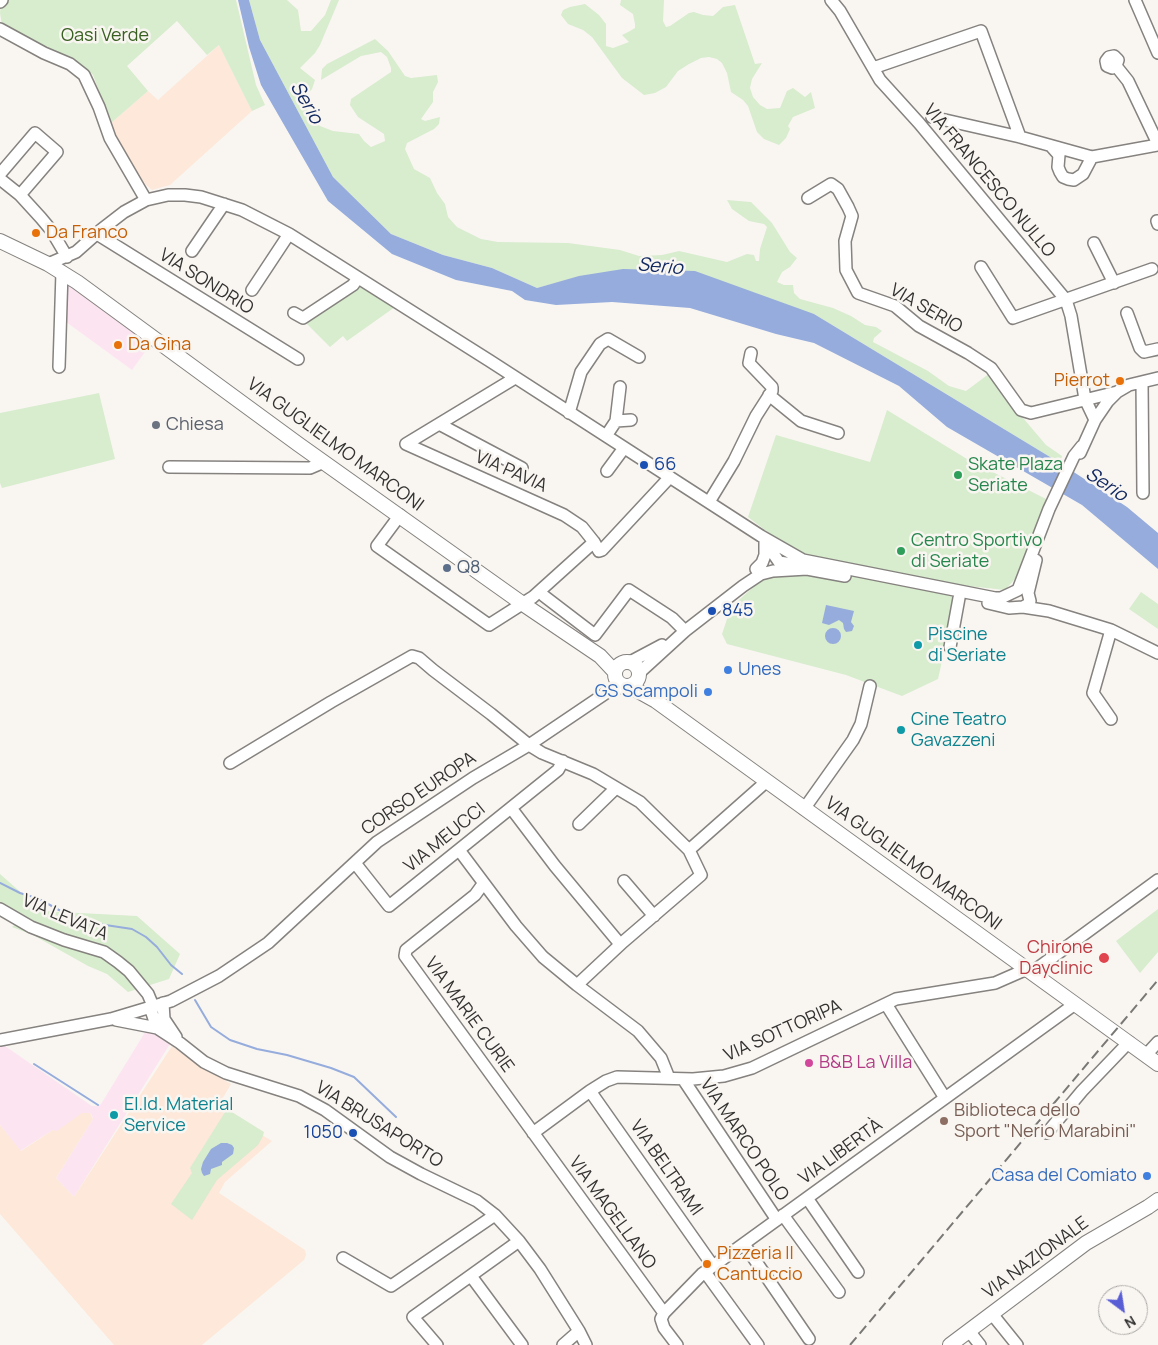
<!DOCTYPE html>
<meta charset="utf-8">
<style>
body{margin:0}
#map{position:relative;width:1158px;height:1345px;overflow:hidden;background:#f9f6f2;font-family:Manrope,sans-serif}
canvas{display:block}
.north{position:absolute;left:1098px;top:1285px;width:50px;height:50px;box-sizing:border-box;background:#f9f6f2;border:1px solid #aaa8a5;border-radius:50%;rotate:149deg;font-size:14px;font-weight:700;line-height:20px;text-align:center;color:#343332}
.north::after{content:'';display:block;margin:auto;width:18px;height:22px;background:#5a5ed5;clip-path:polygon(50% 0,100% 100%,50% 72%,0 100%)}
</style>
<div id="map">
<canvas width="1158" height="1345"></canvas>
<div class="north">N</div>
</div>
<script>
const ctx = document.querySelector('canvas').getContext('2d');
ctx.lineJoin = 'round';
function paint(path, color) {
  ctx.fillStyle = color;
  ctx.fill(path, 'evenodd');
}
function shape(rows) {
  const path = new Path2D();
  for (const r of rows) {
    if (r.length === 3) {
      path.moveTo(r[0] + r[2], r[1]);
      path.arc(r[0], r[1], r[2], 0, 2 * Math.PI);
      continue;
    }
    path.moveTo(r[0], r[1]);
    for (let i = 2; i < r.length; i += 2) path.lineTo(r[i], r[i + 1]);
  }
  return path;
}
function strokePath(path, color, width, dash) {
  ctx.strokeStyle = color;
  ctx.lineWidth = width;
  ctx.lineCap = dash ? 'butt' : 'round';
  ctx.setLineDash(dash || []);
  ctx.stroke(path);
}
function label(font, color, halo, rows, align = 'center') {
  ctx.font = font + ' Manrope,sans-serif';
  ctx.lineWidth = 5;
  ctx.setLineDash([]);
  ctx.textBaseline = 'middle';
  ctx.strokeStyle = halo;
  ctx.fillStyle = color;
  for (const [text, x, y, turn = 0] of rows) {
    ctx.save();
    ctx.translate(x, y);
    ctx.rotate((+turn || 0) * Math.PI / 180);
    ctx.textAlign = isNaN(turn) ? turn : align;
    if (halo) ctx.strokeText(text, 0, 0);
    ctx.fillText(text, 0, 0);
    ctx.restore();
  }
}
const commercial = shape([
 [66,279,153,341,132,370,62,319],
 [147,1029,170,1044,74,1197,56,1178,93,1119,92,1116,90,1113,57,1132,53,1130,20,1151,0,1125,0,1047,5,1046,92,1106,98,1106,101,1104]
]);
const industrial = shape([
 [219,45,252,111,170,185,152,190,145,184,115,137,111,123,148,91,158,100],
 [172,1046,202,1067,231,1084,217,1108,272,1141,225,1182,219,1193,305,1250,306,1255,304,1260,202,1345,114,1345,0,1214,0,1125,21,1151,53,1130,57,1131,82,1113,90,1113,93,1119,56,1178,74,1197]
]);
const green = shape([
 [5,0,236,0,256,85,265,105,252,111,219,45,207,55,177,21,127,66,148,91,111,123,93,75,87,69,74,60,2,25,0,13,1,5],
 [249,0,287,0,298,10,301,31,311,31,325,15,331,0,339,0,320,45,315,53,300,68,315,80,312,89,302,101,314,120,320,126,333,131,359,134,364,141,371,147,385,141,384,134,358,117,350,105,351,99,391,72,391,68,387,57,381,52,361,56,321,80,322,69,327,64,375,39,388,51,405,76,411,78,437,75,438,82,433,92,433,102,421,119,425,121,440,117,439,124,434,129,407,143,405,149,414,169,430,178,437,193,445,204,448,217,457,227,481,239,498,242,568,243,620,250,639,256,662,255,679,251,727,262,747,254,754,255,756,261,759,261,760,249,767,227,764,224,749,221,732,209,727,200,751,202,772,223,790,252,797,258,790,267,782,272,777,282,784,285,793,285,794,293,800,299,833,308,851,316,865,325,876,327,882,331,874,338,873,342,928,371,949,386,966,391,990,373,1018,412,1046,445,1062,456,1060,463,814,314,556,283,537,288,492,268,443,255,391,234,333,177,260,40],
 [621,0,664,0,663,21,666,27,670,26,689,13,694,12,703,15,713,16,723,7,735,5,755,64,762,63,752,79,750,88,753,97,760,105,767,109,780,108,787,91,793,88,805,97,811,92,815,108,793,117,788,126,790,129,786,138,779,145,764,139,757,132,748,106,743,100,731,92,727,73,722,63,717,59,709,57,701,58,689,64,678,71,666,87,655,93,644,95,622,78,592,37,583,30,568,24,561,15,563,10,570,7,585,4,599,15,606,24,606,46,613,48,629,42,622,35,630,31,635,28,635,24,633,14,620,5],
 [361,283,395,307,347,341,343,336,330,347,305,322],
 [99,393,115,459,2,488,0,483,0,413],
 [887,410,967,459,1048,500,1015,579,1005,590,959,585,938,679,902,696,846,675,727,644,722,634,731,607,777,566,774,537,748,517,776,435,870,462],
 [1141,592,1158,604,1158,629,1129,609],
 [0,874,42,911,137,916,180,954,169,979,128,992,107,974,88,966,33,935,12,927,22,917,0,902],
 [1158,909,1158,952,1140,973,1116,941],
 [227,1109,264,1132,263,1136,258,1145,217,1180,192,1220,171,1204,192,1173,190,1168]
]);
const water = shape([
 [238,0,249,0,260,40,333,177,391,234,443,255,492,268,537,288,579,276,623,269,695,271,814,314,1060,463,1127,507,1158,533,1158,569,1082,505,947,427,899,386,814,343,776,334,690,308,612,302,556,305,525,300,512,291,456,280,392,254,328,201,261,85,249,47],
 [826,605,854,611,851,622,854,626,852,631,846,632,844,629,843,623,839,620,829,625,822,623],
 [833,636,8],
 [221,1143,227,1143,232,1145,234,1148,233,1154,222,1162,222,1165,211,1169,210,1174,204,1176,202,1173,201,1169,203,1162,211,1149]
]);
const stream = shape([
 [0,883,20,893,39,899,79,921,132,929,146,937,157,947,171,965,182,974],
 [195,1000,211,1027,230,1040,257,1049,287,1055,331,1068,354,1077,396,1117],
 [34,1064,98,1105]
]);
const minor = shape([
 [831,0,840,11,880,80,919,123,1066,300,1071,316,1085,399,1095,420],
 [1135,0,1158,53],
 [0,2,2,0],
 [0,29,44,53,70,64,84,75,99,107,110,138,146,200],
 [1116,66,1112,68,1107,66,1106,61,1109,57,1114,56,1118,60,1116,66,1128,81,1158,144],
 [873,68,981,31,1020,137],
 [932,117,1020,137,1092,157,1158,145],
 [1051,146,1059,155,1058,167,1060,172,1063,177,1068,179,1074,180,1083,174,1092,157],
 [0,174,35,133,57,152,20,195],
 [0,179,20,195,41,218,51,230,67,257],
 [808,198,831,184,838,189,848,207,852,216,845,241,846,270,858,293,895,306,919,326,968,353,991,368,1021,410,1031,413,1117,392],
 [1157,221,1158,224],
 [97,234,298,359],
 [1094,243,1114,283],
 [192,251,224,204],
 [48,264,76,252,102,229,124,212,146,200,168,195,185,195,201,197,242,210,289,234,490,361,761,536,803,560,995,598,1001,598,1018,590,1049,509,1074,456,1082,446],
 [981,267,1013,318,1152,269],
 [252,290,289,234],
 [294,313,303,318,353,285,358,278],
 [1127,313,1140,348,1144,352,1158,349],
 [59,367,62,272],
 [1142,382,1143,493],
 [769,395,801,421,838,433],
 [569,413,581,372,600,344,608,339,639,357],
 [616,421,631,420],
 [439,424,522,468],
 [606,436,616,421,620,387],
 [406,444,564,515,582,527,594,542],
 [406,444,515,378],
 [1080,453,1095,420,1108,401,1117,392,1129,385,1158,378],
 [169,467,310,468,324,462],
 [607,471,624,448],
 [709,502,734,461,756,416,772,391,772,387,749,363,751,353],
 [400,515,377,546,489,625,533,597,594,542,599,551,602,550,670,477],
 [766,543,779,562,811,567],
 [756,569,762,563,765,555,765,542],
 [544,596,595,635,629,590,672,618,685,631],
 [988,603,1009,608,1023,607,1049,611,1111,630,1158,653],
 [1023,607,1027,605,1030,601,1028,593,1036,560],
 [1111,630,1093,693,1111,719],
 [950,647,959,598],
 [630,662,662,645],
 [639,673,685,631,743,586,761,574,773,571,807,569,845,576],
 [230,763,331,702,412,656,419,658,433,670,491,714,529,745,542,753,593,774,640,802,689,850,701,875,623,942,577,985],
 [511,808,555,866,620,944],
 [804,809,853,740,861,724,870,686],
 [579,824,616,788],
 [459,850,516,926,543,957,577,985,638,1031,661,1058,669,1078],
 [689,850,767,781],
 [355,863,389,906,558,770,563,761],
 [624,881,654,916],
 [483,884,475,895,406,950,405,956,664,1313],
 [0,909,31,927,64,940,104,952,118,962,129,971,148,994,153,1006,152,1013,157,1028],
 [1031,973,1158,880],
 [163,1003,164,1019,176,1037],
 [886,1004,945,1098],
 [116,1020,157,1028,180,1043,204,1062,226,1073,299,1096,325,1110,390,1157,421,1174,477,1201,495,1215,519,1241,540,1269,579,1331,586,1345],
 [0,1040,111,1019,171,1001,219,976,268,943,377,842,473,778,529,745,609,691,624,686],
 [1146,1055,1158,1042],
 [683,1079,777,1220],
 [590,1091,713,1266],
 [533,1133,590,1091,606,1081,617,1077,693,1079,724,1076,752,1068,896,999,995,983,1027,969],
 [1047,1133,1082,1091,1129,1042],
 [807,1198,858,1272],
 [783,1215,839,1292],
 [744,1244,809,1339],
 [343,1258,391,1286,495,1215],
 [705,1272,758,1345],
 [471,1276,522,1345],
 [992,1314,1017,1345],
 [969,1331,980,1345],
 [437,1345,413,1317,519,1241],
 [563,1345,579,1331],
 [677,1345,664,1328,661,1319,664,1313,702,1274,1075,1004]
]);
const major = shape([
 [0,241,48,264,77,282,298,444,523,604,600,656,615,672],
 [627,674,12],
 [629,686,656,701,1158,1064],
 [950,1345,1086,1243,1148,1207,1158,1200]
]);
const rail = shape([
 [850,1345,1158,980]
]);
const markers = [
 [36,233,5,"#e8710a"],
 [118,345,5,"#e8710a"],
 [1120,381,5,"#e8710a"],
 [156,425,5,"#6b7280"],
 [644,465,5,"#1a4fb4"],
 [958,475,5,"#2e9e5b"],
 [901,551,5,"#2e9e5b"],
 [447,568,5,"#5c6f8a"],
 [712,611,5,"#1a4fb4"],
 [918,645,5,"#0f9aa8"],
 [728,670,5,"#3f7fe0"],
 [708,692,5,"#3f7fe0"],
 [901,730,5,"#0f9aa8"],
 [1104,958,6,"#e0444e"],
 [809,1063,5,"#d1479c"],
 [114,1115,5,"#0f9aa8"],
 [944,1121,5,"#8d6e63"],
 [353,1133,5,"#1a4fb4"],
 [1147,1176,5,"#3f7fe0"],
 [707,1264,5,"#e8710a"]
];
const parkNames = [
 ["Oasi Verde",105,36]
];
const streetNames = [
 ["VIA FRANCESCO NULLO",989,181,50],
 ["VIA SONDRIO",206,282,32],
 ["VIA SERIO",926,309,30],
 ["VIA GUGLIELMO MARCONI",335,445,36],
 ["VIA PAVIA",511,472,24],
 ["CORSO EUROPA",419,794,-34],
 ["VIA MEUCCI",445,838,-39],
 ["VIA GUGLIELMO MARCONI",913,864,36],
 ["VIA LEVATA",65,918,23],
 ["VIA MARIE CURIE",469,1015,54],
 ["VIA SOTTORIPA",783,1031,-24],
 ["VIA BRUSAPORTO",379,1125,32],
 ["VIA MARCO POLO",744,1140,56],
 ["VIA LIBERTÀ",841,1152,-36],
 ["VIA BELTRAMI",666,1168,55],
 ["VIA MAGELLANO",612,1213,54],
 ["VIA NAZIONALE",1036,1258,-36]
];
const foodNames = [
 ["Da Franco",46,233],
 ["Da Gina",128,345],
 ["Pierrot",1110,381,"right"],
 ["Pizzeria Il",717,1254],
 ["Cantuccio",717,1275]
];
const worshipNames = [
 ["Chiesa",166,425]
];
const transitNames = [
 ["66",654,465],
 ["845",722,611],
 ["1050",343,1133,"right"]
];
const leisureNames = [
 ["Skate Plaza",968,465],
 ["Seriate",968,486],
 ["Centro Sportivo",911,541],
 ["di Seriate",911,562]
];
const serviceNames = [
 ["Q8",457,568]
];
const cultureNames = [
 ["Piscine",928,635],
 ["di Seriate",928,656],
 ["Cine Teatro",911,720],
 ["Gavazzeni",911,741],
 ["El.Id. Material",124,1105],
 ["Service",124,1126]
];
const shopNames = [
 ["Unes",738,670,"left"],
 ["GS Scampoli",698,692],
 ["Casa del Comiato",1137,1176]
];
const healthNames = [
 ["Chirone",1093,948],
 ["Dayclinic",1093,969]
];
const hotelNames = [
 ["B&B La Villa",819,1063]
];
const educationNames = [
 ["Biblioteca dello",954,1111],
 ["Sport \"Nerio Marabini\"",954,1132]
];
const waterNames = [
 ["Serio",306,103,60],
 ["Serio",660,267,5],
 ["Serio",1106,485,34]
];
paint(commercial, '#fce5f1');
paint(industrial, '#fde8da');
paint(green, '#d8ecce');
paint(water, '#95acdc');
strokePath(stream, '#95acdc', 2);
strokePath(minor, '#85827f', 14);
strokePath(major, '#85827f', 16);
strokePath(minor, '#fff', 11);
strokePath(major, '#fff', 14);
strokePath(rail, '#797875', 2, [10, 5]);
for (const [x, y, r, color] of markers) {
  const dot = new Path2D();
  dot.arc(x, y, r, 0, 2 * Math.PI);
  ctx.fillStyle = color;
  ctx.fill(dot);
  strokePath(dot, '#f9f6f2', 2);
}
label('18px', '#386020', '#f9f6f2', parkNames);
label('18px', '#343332', '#f9f6f2', streetNames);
label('18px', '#c56008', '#f9f6f2', foodNames, 'left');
label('18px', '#5b616d', '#f9f6f2', worshipNames, 'left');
label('18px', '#164399', '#f9f6f2', transitNames, 'left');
label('18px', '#27864d', '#f9f6f2', leisureNames, 'left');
label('18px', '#4e5e75', '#f9f6f2', serviceNames, 'left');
label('18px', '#0d838f', '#f9f6f2', cultureNames, 'left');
label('18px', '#366cbe', '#f9f6f2', shopNames, 'right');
label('18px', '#be3a42', '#f9f6f2', healthNames, 'right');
label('18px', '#b23c85', '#f9f6f2', hotelNames, 'left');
label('18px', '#785e54', '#f9f6f2', educationNames, 'left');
label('italic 19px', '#132961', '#f9f6f2', waterNames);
</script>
